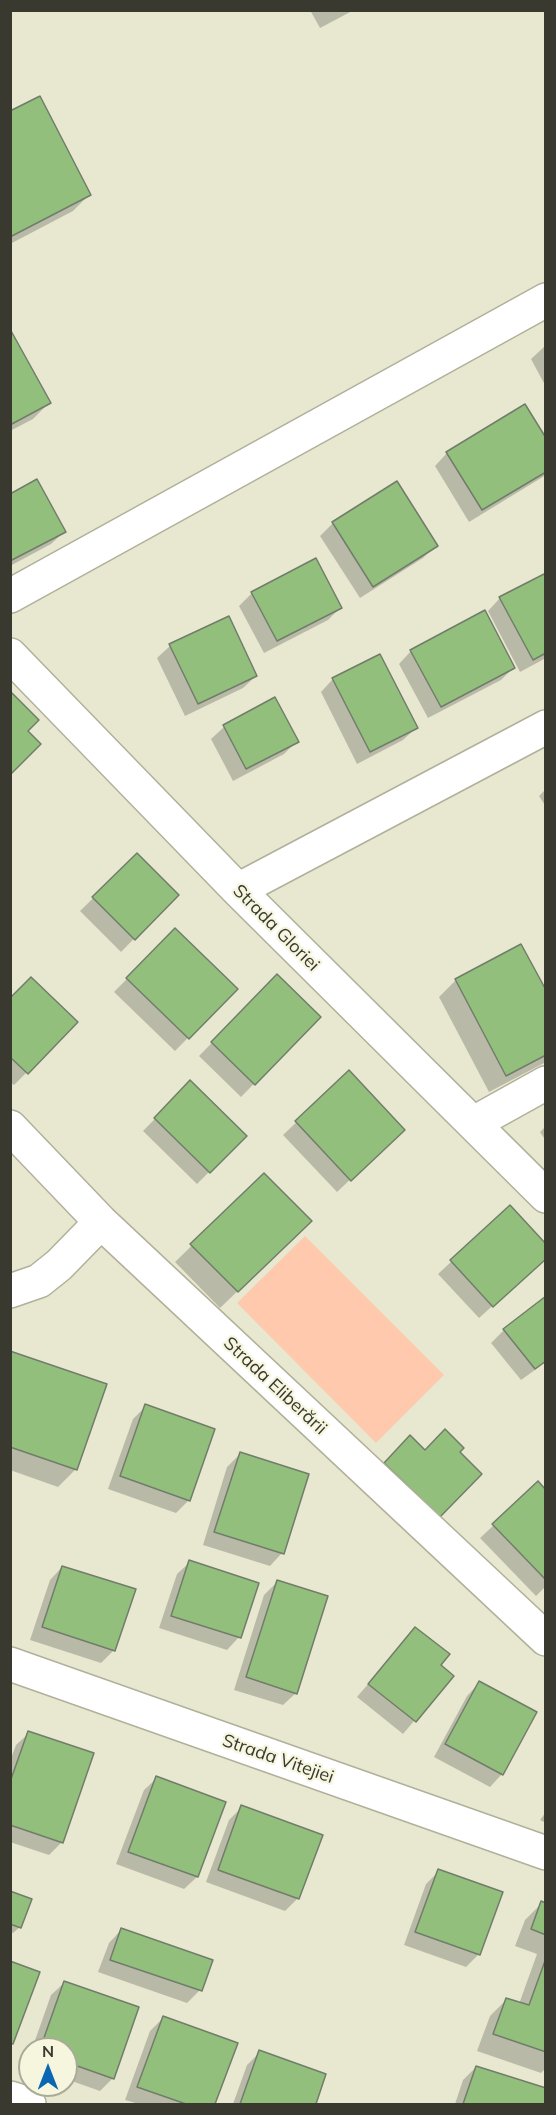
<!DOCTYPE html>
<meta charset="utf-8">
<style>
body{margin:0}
#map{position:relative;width:556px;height:2115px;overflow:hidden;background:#e8e8d1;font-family:Mulish,sans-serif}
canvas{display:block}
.frame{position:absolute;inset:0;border:12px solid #393930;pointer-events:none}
.north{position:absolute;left:18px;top:2037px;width:60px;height:60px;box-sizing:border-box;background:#f6f5de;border:2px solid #aaaa98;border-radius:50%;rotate:0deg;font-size:16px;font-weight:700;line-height:24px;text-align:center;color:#393930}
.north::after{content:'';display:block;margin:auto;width:21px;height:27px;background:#0b66b3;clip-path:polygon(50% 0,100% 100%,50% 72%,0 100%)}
</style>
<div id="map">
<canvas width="556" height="2115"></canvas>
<div class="frame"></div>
<div class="north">N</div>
</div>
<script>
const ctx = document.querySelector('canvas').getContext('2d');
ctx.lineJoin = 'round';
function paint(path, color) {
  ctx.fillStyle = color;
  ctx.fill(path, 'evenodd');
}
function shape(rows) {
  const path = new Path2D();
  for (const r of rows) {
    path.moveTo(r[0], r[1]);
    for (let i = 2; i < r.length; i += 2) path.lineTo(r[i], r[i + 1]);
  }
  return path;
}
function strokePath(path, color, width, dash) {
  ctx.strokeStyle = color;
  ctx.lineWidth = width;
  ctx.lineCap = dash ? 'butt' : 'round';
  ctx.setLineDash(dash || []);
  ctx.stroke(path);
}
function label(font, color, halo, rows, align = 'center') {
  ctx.font = font + ' Mulish,sans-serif';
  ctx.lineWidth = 4.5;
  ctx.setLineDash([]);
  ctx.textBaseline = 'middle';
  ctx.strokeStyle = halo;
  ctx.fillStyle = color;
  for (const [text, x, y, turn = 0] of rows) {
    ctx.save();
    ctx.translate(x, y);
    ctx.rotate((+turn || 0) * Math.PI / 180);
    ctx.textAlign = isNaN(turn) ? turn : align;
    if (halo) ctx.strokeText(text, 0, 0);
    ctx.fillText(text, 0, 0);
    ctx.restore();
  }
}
const green = shape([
 [305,1236,444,1375,376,1443,237,1303]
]);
const shadow = shape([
 [310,10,354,10,320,28],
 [10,113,90,194,73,211,10,244],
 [10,332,49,403,33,419,10,431],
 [546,345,546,387,531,359],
 [546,441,546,475,469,522,435,466,447,453],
 [10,495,64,532,51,544,10,566],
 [333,523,436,545,423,558,360,598,320,536],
 [546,574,546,658,520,672,488,611,500,598],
 [252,593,340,608,328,620,264,653,239,606],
 [170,646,256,676,243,688,185,716,157,658],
 [411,651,514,667,501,680,428,718,399,664],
 [333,679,416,728,403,740,357,764,321,692],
 [275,699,297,741,284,754,233,781,211,739,224,727],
 [546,789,546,807,539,796],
 [137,855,177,895,121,952,80,911],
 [175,930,236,989,175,1051,114,992],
 [277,976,319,1017,241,1097,199,1056],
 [456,980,546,993,546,1062,489,1092,439,997],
 [10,1000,76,1023,14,1085,10,1082],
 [349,1072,390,1142,337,1192,283,1135],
 [191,1082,245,1136,197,1184,143,1131],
 [546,1126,546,1141,540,1132],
 [264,1175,293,1238,220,1308,175,1262],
 [510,1207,539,1264,479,1318,438,1274],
 [546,1298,546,1362,521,1380,491,1343,504,1330],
 [10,1352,105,1385,75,1470,58,1487,10,1470],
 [146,1406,189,1500,176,1513,108,1489,133,1419],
 [410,1437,425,1452,458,1453,480,1474,426,1529,372,1476],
 [240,1454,282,1553,270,1566,203,1545,227,1467],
 [538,1484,546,1492,546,1586,536,1596,480,1538],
 [190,1562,239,1637,227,1650,159,1628,177,1574],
 [62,1567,114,1650,101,1663,30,1640,50,1580],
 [277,1582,296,1693,283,1705,234,1690,264,1595],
 [415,1629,439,1665,452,1676,403,1734,357,1697],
 [479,1683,502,1774,490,1787,434,1757,467,1696],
 [29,1733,62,1842,49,1855,10,1842,10,1761,16,1745],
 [157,1778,225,1802,197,1877,184,1889,116,1864,144,1790],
 [242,1807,298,1898,285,1911,206,1882,229,1820],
 [546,1812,546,1823,540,1820],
 [439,1871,479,1954,466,1967,404,1945,426,1884],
 [10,1893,20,1927,13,1933,10,1932],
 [542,1903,546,1904,546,2068,541,2073,477,2051,490,2016,507,1999,519,2004,537,1954,515,1946,525,1920],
 [121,1930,200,1990,187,2003,98,1972,109,1943],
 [64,1983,113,2078,100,2091,66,2079,66,2049,32,2049,51,1995],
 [163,2018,236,2044,214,2104,139,2104,125,2100,150,2031],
 [260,2052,325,2075,314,2104,233,2104,247,2065],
 [476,2067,546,2090,546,2104,455,2104,463,2080]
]);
const building = shape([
 [40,96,91,195,10,237,10,111,40,96],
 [10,329,51,403,10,425,10,329],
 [525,404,546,438,546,472,482,510,446,452,525,404],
 [37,479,66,532,10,561,10,494,37,479],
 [397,481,438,546,373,587,332,522,397,481],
 [316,558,342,608,277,641,251,592,316,558],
 [546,573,546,653,533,660,499,597,546,573],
 [485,610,515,668,441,707,410,650,485,610],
 [229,616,257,676,198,704,169,644,229,616],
 [380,654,418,728,370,752,332,678,380,654],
 [10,691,39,720,28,731,41,744,10,775,10,691],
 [275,697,299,742,246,769,223,725,275,697],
 [137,853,179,895,135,940,92,897,137,853],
 [175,928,238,989,189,1039,126,978,175,928],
 [521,944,546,990,546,1055,506,1076,455,979,521,944],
 [277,974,321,1017,255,1085,211,1042,277,974],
 [31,977,78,1022,28,1074,10,1057,10,998,31,977],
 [349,1070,405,1130,351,1181,295,1121,349,1070],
 [190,1080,247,1136,210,1173,154,1118,190,1080],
 [264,1173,312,1221,238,1292,190,1244,264,1173],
 [510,1205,546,1244,546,1259,493,1307,450,1260,510,1205],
 [546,1296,546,1361,535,1369,503,1329,546,1296],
 [10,1351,107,1384,77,1470,10,1447,10,1351],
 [145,1404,215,1429,190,1501,120,1476,145,1404],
 [445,1429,464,1448,460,1452,482,1474,440,1517,384,1463,410,1435,425,1450,445,1429],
 [240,1452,309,1474,284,1554,214,1532,240,1452],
 [538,1481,546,1490,546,1580,492,1524,538,1481],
 [189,1560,259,1583,241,1638,171,1616,189,1560],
 [62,1566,136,1589,115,1651,42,1627,62,1566],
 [277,1580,328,1596,297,1694,246,1677,277,1580],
 [415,1627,450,1654,441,1665,454,1676,416,1722,368,1684,415,1627],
 [479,1681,537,1712,503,1775,445,1744,479,1681],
 [28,1731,94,1753,63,1843,10,1825,10,1782,28,1731],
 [156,1776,226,1802,198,1877,128,1852,156,1776],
 [241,1805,323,1835,299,1899,218,1870,241,1805],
 [438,1869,503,1892,480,1955,415,1932,438,1869],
 [10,1891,32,1899,21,1928,10,1924,10,1891],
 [541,1901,546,1903,546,1935,531,1929,541,1901],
 [121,1928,213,1960,202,1991,110,1960,121,1928],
 [546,1958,546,2052,493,2034,506,1998,529,2005,546,1958],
 [10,1961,40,1972,13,2044,10,2043,10,1961],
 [64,1981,139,2007,114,2079,66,2062,66,2049,40,2049,64,1981],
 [163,2016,238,2043,215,2104,186,2104,137,2087,163,2016],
 [259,2050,326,2074,316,2104,240,2104,259,2050],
 [476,2066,546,2088,546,2104,463,2104,476,2066]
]);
const minor = shape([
 [10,596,546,300],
 [10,655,238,890,546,1196],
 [238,890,546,727],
 [474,1123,546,1083],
 [10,1127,101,1222,546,1639],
 [10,1291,39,1281,59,1265,101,1222],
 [10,1664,546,1853],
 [10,2098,29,2104]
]);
const streetNames = [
 ["Strada Gloriei",276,928,45],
 ["Strada Eliberării",275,1386,43],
 ["Strada Vitejiei",278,1759,19]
];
paint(green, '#fec9ad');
paint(shadow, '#0003');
paint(building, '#93bf7c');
strokePath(building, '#717d6b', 1.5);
strokePath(minor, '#b1b09a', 36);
strokePath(minor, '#fff', 33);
label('18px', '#393930', '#f6f5de', streetNames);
</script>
